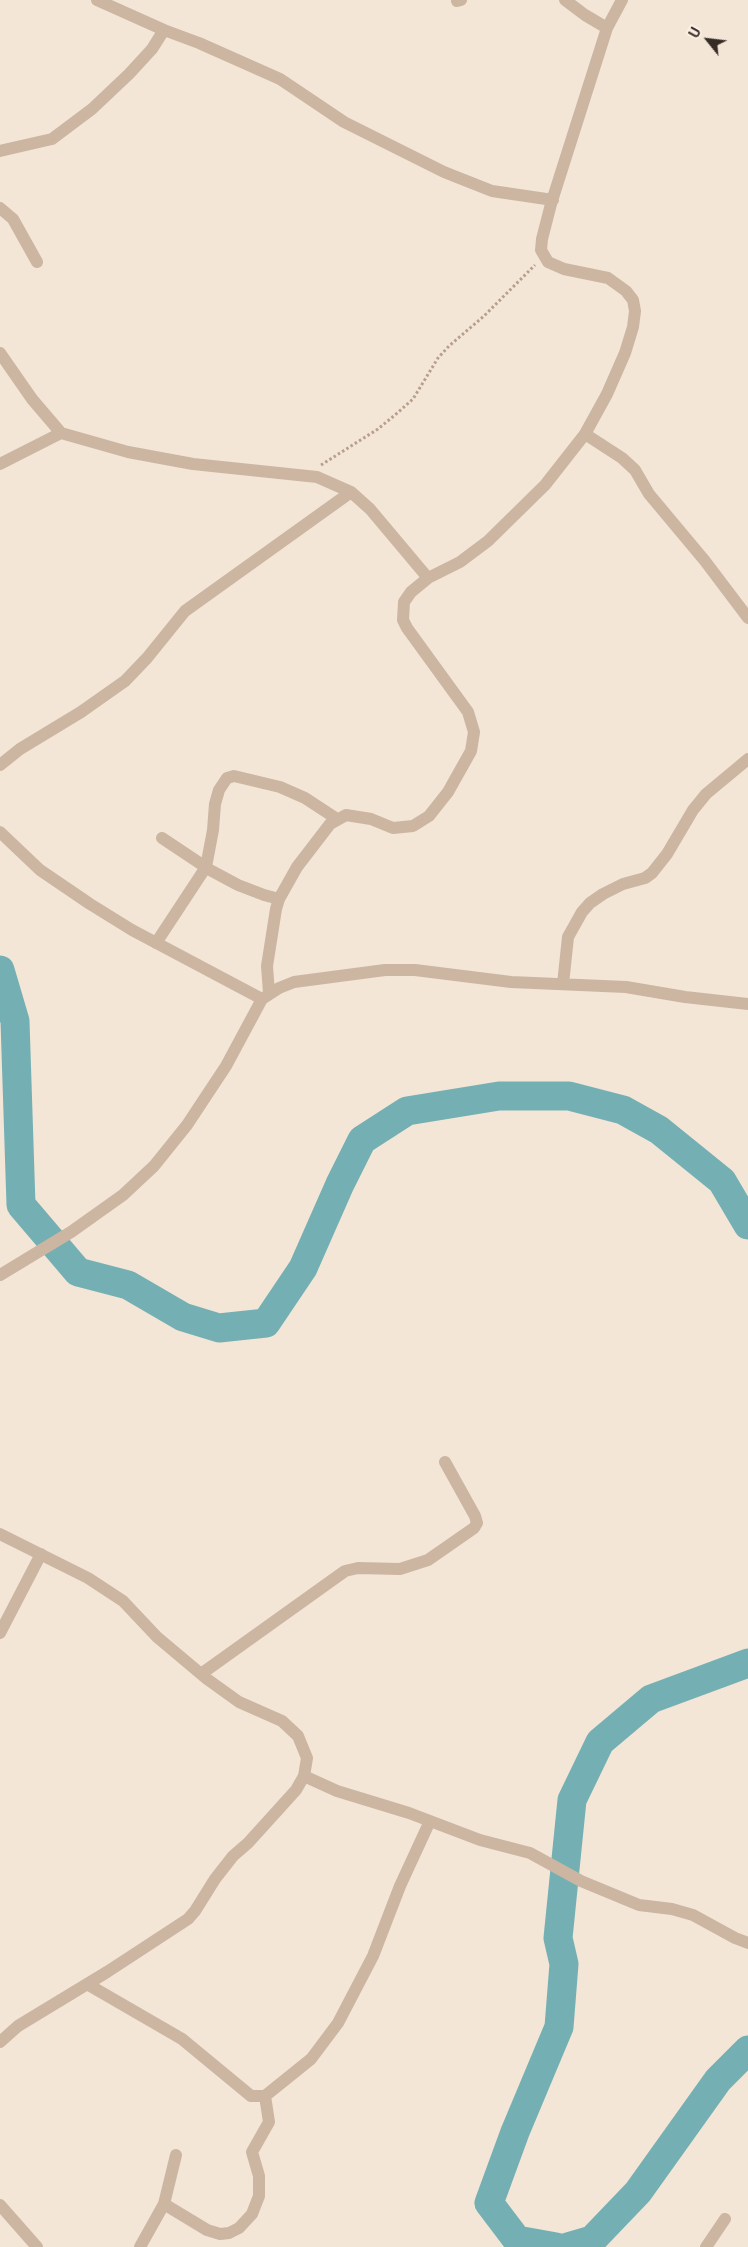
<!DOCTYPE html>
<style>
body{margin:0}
#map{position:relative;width:748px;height:2247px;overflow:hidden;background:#f3e6d7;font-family:Roboto,sans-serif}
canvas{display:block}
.north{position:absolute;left:683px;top:15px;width:50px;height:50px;-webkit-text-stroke:4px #fbf0e4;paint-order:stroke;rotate:299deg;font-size:14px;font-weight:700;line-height:20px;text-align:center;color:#362b25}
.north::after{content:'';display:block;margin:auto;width:18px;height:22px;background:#362b25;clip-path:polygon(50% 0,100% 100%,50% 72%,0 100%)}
</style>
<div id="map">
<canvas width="748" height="2247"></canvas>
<div class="north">U</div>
</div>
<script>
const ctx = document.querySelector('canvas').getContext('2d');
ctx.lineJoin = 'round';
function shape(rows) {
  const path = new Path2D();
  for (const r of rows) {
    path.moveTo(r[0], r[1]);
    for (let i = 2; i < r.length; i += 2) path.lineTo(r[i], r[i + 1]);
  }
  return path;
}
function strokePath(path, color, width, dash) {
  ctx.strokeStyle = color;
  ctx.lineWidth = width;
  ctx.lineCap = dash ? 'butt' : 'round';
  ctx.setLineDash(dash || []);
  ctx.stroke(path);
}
const river = shape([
 [0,970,15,1021,21,1205,78,1272,128,1285,183,1317,219,1328,266,1323,303,1268,340,1184,362,1140,407,1111,499,1096,569,1096,623,1110,659,1130,722,1181,748,1225],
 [556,2247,517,2240,489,2203,515,2132,559,2027,564,1964,558,1938,572,1800,600,1742,651,1699,748,1663],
 [568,2247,592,2240,638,2192,718,2080,748,2050]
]);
const path = shape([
 [321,465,378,429,395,415,413,399,438,358,449,346,484,316,535,265]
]);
const minor = shape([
 [97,0,164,30],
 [565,0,585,15,607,28],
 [457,1,461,0],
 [0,151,52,139,92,109,129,74,152,49,164,30,199,43,280,79,344,122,444,172,492,191,553,200],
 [0,208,13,219,37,262],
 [0,353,32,399,61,433],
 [585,434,622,458,635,470,649,494,705,561,748,618],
 [0,464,61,433,128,452,193,464,317,477,351,492,370,509,428,578],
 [0,765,20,749,81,712,125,681,147,658,185,611,351,492],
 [0,832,40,870,90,904,132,930,262,999],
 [162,838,210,870,238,885,264,895,279,899],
 [156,943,206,867,213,830,215,804,219,790,227,778,234,776,280,787,305,798,337,819],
 [563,984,568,937,582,912,590,903,603,894,623,884,645,878,652,873,667,854,693,810,706,794,748,759],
 [269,993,267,966,276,909,279,899,297,867,330,824,346,815,371,819,393,828,413,826,429,816,448,792,471,751,474,732,468,712,407,628,403,620,404,602,411,592,428,578,460,562,488,541,545,485,585,434,607,394,625,353,633,327,635,311,633,300,626,291,608,278,564,269,548,262,541,250,542,239,551,204,607,28,622,0],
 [0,1275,71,1232,123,1195,154,1166,187,1125,226,1066,262,999,279,988,294,982,385,970,415,970,511,982,626,987,685,997,748,1004],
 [0,1534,88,1578,123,1601,157,1637,207,1679,239,1702,282,1721,298,1736,307,1758,304,1776,296,1790,248,1843,233,1856,215,1879,195,1911,188,1919,107,1972,18,2026,0,2042],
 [0,1633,41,1554],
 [201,1674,345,1571,358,1568,400,1569,428,1560,474,1528,477,1523,475,1516,445,1462],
 [304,1776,337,1791,409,1813,480,1840,530,1853,581,1881,639,1905,672,1909,693,1915,735,1938,748,1943],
 [87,1984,182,2039,251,2096,265,2096,311,2059,338,2023,373,1956,400,1886,430,1821],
 [164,2204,207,2230,220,2234,229,2233,239,2228,252,2214,259,2196,259,2176,252,2152,269,2122,265,2096],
 [0,2205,37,2247],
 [140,2247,164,2204,176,2155],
 [706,2247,725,2219]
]);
strokePath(river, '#74b0b3', 29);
strokePath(path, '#b89f8c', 3, [2.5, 2.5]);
strokePath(minor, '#ccb6a2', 12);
</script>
